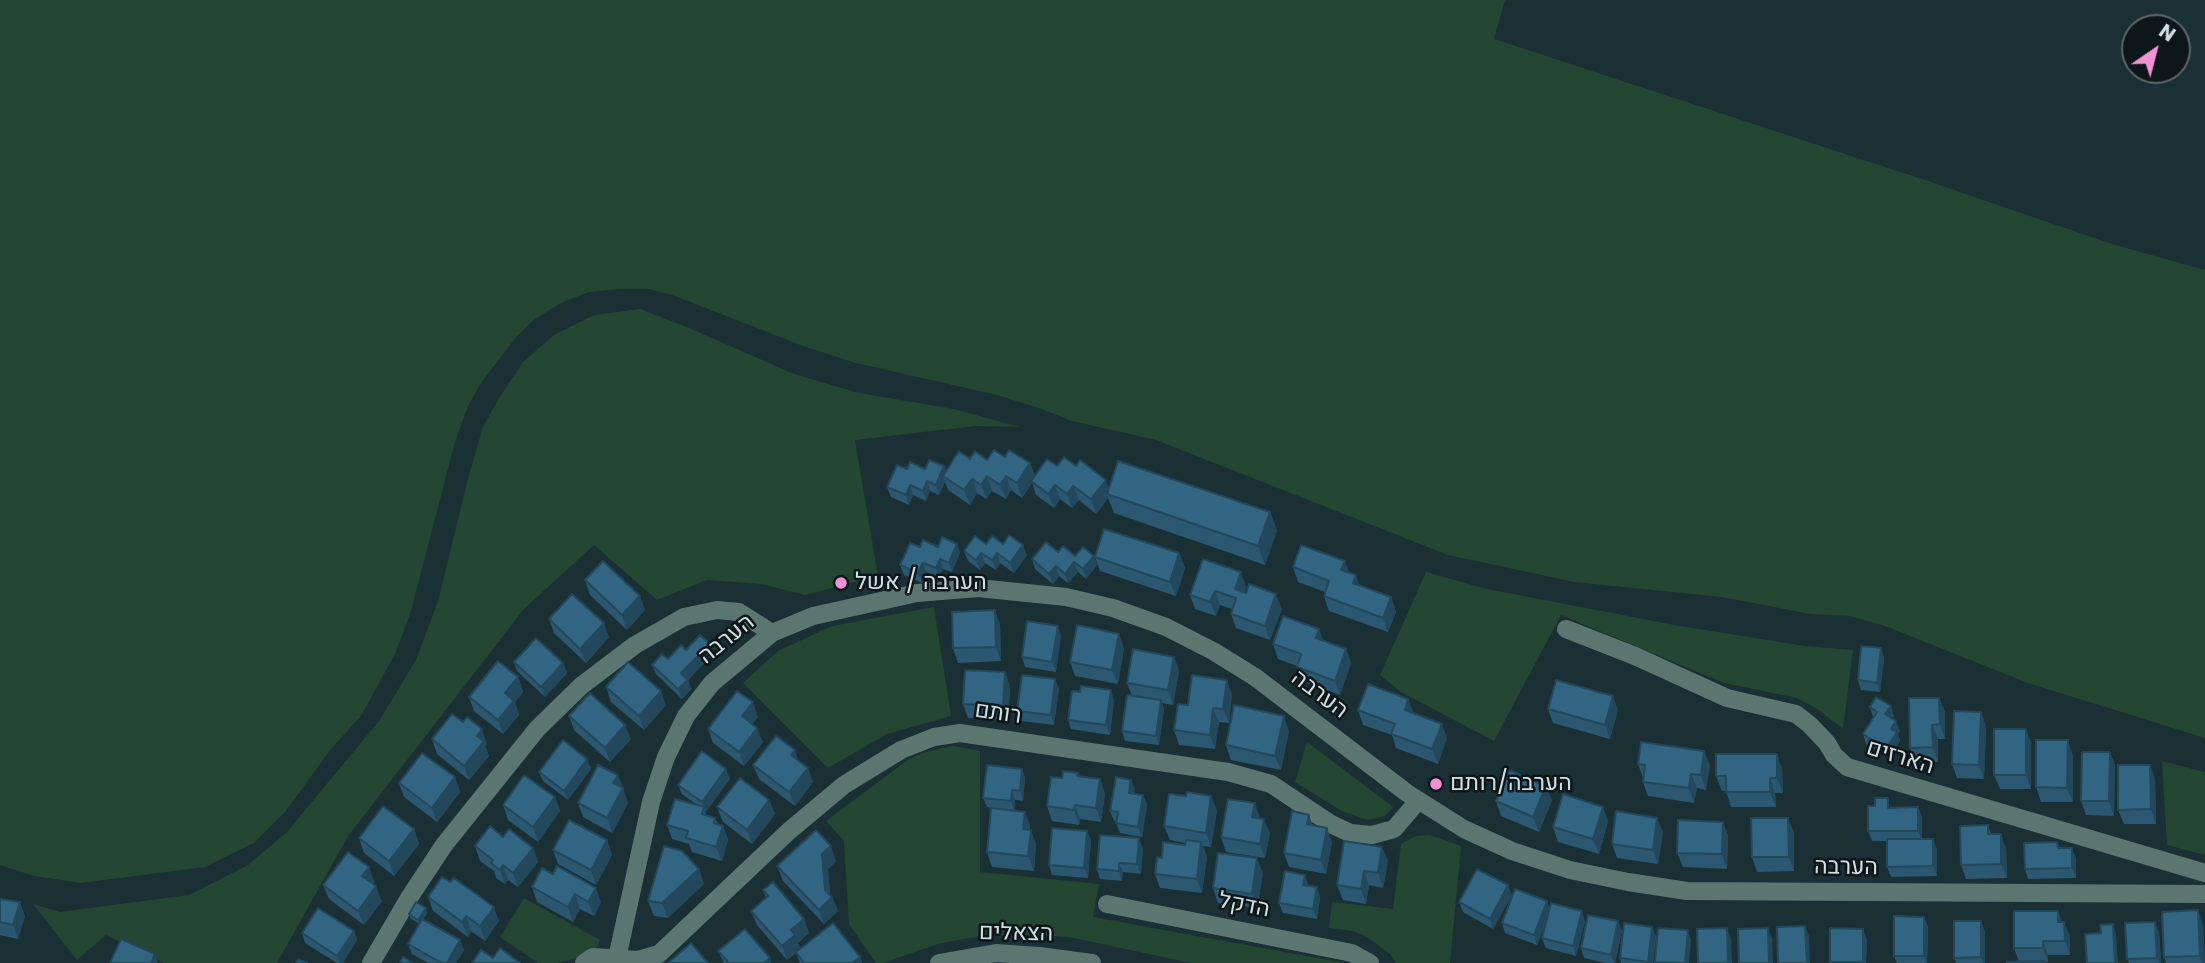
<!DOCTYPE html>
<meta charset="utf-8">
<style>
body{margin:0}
#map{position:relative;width:2205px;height:963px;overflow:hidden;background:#1a3034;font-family:Poppins,sans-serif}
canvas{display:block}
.north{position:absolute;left:2121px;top:14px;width:70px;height:70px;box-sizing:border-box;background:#0d1618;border:2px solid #5c6669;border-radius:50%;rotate:35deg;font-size:19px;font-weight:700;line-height:28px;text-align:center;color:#d2dfe2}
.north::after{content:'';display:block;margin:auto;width:24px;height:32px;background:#f491d4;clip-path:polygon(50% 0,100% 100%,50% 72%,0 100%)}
</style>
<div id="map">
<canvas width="2205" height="963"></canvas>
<div class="north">N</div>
</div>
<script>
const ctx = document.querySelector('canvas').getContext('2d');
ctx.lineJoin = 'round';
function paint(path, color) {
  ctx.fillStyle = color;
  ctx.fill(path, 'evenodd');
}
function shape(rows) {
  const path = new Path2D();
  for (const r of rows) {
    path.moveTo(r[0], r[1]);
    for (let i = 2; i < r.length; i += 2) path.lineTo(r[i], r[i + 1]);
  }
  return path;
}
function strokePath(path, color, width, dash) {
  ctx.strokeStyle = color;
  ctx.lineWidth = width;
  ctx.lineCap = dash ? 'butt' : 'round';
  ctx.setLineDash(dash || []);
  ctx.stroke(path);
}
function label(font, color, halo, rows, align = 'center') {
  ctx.font = font + ' Poppins,Heebo,sans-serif';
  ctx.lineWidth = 5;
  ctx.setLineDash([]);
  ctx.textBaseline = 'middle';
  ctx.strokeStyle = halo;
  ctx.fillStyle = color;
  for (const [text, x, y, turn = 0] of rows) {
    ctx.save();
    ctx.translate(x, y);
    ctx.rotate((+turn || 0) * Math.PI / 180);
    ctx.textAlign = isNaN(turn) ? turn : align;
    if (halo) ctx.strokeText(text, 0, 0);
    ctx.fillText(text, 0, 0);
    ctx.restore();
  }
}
const green = shape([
 [0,0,1505,0,1494,39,1928,181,2112,244,2205,270,2205,738,2028,683,1885,626,1850,616,1810,614,1722,597,1574,582,1448,555,1156,440,1072,421,1039,408,997,395,856,363,803,346,675,296,649,289,619,289,589,292,561,303,535,319,517,336,481,383,468,406,455,442,411,611,396,652,361,716,331,749,285,812,254,843,205,867,81,883,34,876,0,865],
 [640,309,687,327,794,374,859,393,954,409,1020,427,976,426,855,440,878,576,805,595,761,584,707,580,657,600,594,545,524,609,348,836,277,963,164,963,106,935,77,960,33,904,60,912,189,895,248,865,286,833,379,721,416,660,438,601,469,475,483,427,499,398,523,362,554,335,594,315],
 [1426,572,1487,589,1680,626,1805,646,1853,650,1843,729,1819,710,1797,698,1724,683,1561,615,1494,741,1401,692,1380,675],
 [934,607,951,716,887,734,828,768,743,683,778,651,832,626],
 [1307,742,1393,807,1385,816,1367,820,1342,811,1295,782],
 [954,746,980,751,980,872,1099,884,1093,917,1345,963,1191,963,1069,937,1014,934,968,938,938,944,883,963,876,963,849,924,844,841,826,821,909,759,929,751],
 [2162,761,2205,772,2205,855,2167,845],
 [1430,835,1461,846,1450,963,1396,963,1390,954,1367,937,1353,931,1329,928,1332,902,1393,909,1401,844,1416,836],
 [524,898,600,940,595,952,559,963,538,963,500,937]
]);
const minor = shape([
 [1566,629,1635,656,1727,698,1796,714,1810,725,1827,743,1834,755,1847,767,2205,873],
 [1107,904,1352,953,1370,963],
 [371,963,409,898,444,845,537,729,581,686,635,645,684,617,717,610,739,612,772,633],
 [584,963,593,957,638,960,659,954,789,831,844,785,901,750,934,737,960,733,1228,772,1271,784,1331,824,1350,833,1372,835,1394,829,1418,801],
 [616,963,651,802,666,757,686,716,712,683,772,633,813,616,917,593,978,588,1066,597,1113,608,1166,627,1213,651,1255,677,1407,793,1464,829,1512,851,1570,870,1628,882,1687,891,2205,894],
 [939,963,996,953,1039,956,1092,963]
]);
const wall = shape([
 [1005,457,1030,463,1035,476,1057,466,1076,466,1109,488,1270,512,1277,531,1265,565,1114,513,1108,498,1096,514,1079,500,1072,508,1060,499,1054,508,1036,495,1032,483,1022,498,1011,490,1006,499,992,491,986,499,977,493,970,505,948,490,945,482,939,495,930,491,926,501,913,495,909,505,891,497,887,487,907,469,925,469,946,471,970,459,987,460],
 [986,544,1003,544,1027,555,1014,573,1000,563,996,570,985,563,980,570,968,561,964,551],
 [938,547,960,553,952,572,943,569,939,578,926,572,922,583,904,575,900,565],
 [1058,552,1075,556,1094,556,1097,565,1086,579,1078,572,1068,583,1059,576,1053,584,1035,569,1032,559],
 [1179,553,1185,568,1176,596,1100,571,1095,557],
 [1293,567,1349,573,1360,586,1391,597,1396,612,1388,632,1329,611,1324,596,1325,592,1298,582],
 [585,580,640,596,645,610,627,630,590,595],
 [1246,587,1244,592,1282,609,1270,640,1236,628,1231,614,1232,609,1220,605,1216,616,1195,609,1190,595],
 [995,610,1000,625,1001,661,958,663,953,648],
 [549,619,609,637,586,663,554,633],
 [1061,635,1056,672,1025,667,1022,657],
 [1323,640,1346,649,1351,663,1340,695,1302,681,1297,667,1297,666,1278,659,1273,644],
 [710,644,713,654,688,680,691,689,682,699,656,674,652,665,686,650],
 [1124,648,1118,684,1075,676,1070,662],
 [1881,648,1884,658,1880,692,1861,690,1858,680],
 [1174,657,1179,671,1173,705,1162,703,1164,709,1159,745,1125,741,1122,731,1132,696,1127,683],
 [514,662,563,663,567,673,545,697,517,671],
 [1005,672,1010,687,1008,720,968,718,963,704],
 [518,677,523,692,515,702,519,715,503,734,474,711,469,697],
 [1055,679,1059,689,1054,725,1021,721,1017,711],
 [606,687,666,705,644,730,611,702],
 [1232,694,1229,723,1219,722,1215,749,1179,745,1174,730,1188,705],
 [1939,698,1945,712,1945,739,1938,739,1938,762,1915,762,1910,748],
 [1408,699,1413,713,1447,738,1438,764,1396,748,1392,735,1363,725,1358,710],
 [1114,700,1110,735,1071,729,1068,720],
 [1870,707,1894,716,1892,718,1900,731,1898,734,1900,741,1890,758,1866,744,1863,734,1873,717],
 [1548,709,1618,710,1610,739,1553,723],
 [1981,712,1986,727,1984,779,1957,778,1952,764],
 [569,716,631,739,610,762,574,730],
 [758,717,752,724,763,742,744,766,713,743,708,729],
 [2026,729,2031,743,2031,789,2000,789,1994,775],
 [1289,731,1281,770,1231,760,1226,745],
 [432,739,487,744,485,746,489,756,469,780,437,754],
 [2110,752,2115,766,2114,816,2086,815,2081,801],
 [2073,755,2073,802,2041,802,2036,787],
 [587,759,591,769,568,800,543,781,539,772],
 [798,760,813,782,795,806,759,779,753,765],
 [1638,764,1710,765,1706,790,1697,788,1694,803,1648,796,1643,782,1643,778],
 [2150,765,2155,779,2156,824,2124,824,2118,810],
 [1782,768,1783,793,1775,793,1776,807,1731,807,1726,791,1722,791,1716,776],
 [1022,769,1025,778,1023,801,1015,800,1014,811,1025,812,1030,826,1030,830,1036,844,1034,871,992,867,987,852,1014,811,987,807,983,798],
 [618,775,628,803,612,833,583,817,578,803],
 [1079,776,1100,779,1105,794,1101,822,1080,819,1079,825,1052,821,1047,806,1062,778],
 [455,777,460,792,437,822,404,797,399,783],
 [730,779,705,812,707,815,715,818,718,824,723,826,728,840,722,861,692,852,689,844,672,839,667,825,697,805,682,794,678,785],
 [1135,789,1134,793,1143,795,1147,805,1142,837,1120,833,1116,823,1117,821,1114,821,1110,811],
 [555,797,560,811,538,842,508,820,503,805],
 [769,800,775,814,752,844,723,822,717,807],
 [1552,800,1539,832,1501,816,1496,801],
 [1918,807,1922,817,1922,839,1937,849,1937,876,1891,877,1887,867,1887,841,1872,841,1868,831,1892,808],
 [1217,810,1211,847,1203,846,1207,857,1202,893,1160,888,1155,874,1162,858,1185,845,1185,843,1170,840,1164,826],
 [1260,818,1270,833,1265,858,1226,852,1221,837],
 [1608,821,1599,854,1558,842,1553,827],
 [1723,822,1728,836,1727,869,1683,867,1677,853],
 [1313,825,1332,842,1326,874,1289,867,1284,853],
 [1988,825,1991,834,2006,848,2007,878,1966,879,1961,865],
 [414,829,419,844,394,876,364,853,359,838],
 [1087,831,1091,840,1088,878,1052,875,1049,865],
 [1663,832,1658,864,1617,858,1612,844],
 [1794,832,1794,871,1757,872,1752,857],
 [503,837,533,848,538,862,518,887,508,880,505,884,496,878,494,871,480,861,475,846],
 [607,840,612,855,596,885,558,864,553,850],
 [2057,842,2060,848,2076,858,2076,878,2028,879,2025,869],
 [1382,847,1388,861,1383,888,1369,885,1366,904,1343,900,1337,885],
 [1143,848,1141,874,1123,872,1122,881,1100,879,1097,869],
 [836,861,828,869,830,894,832,897,838,911,824,924,783,881,777,866],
 [369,867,374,882,373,884,382,901,364,925,329,899,323,885],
 [542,868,601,902,594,916,580,909,573,922,537,902,532,887],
 [1263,873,1257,908,1218,903,1213,888],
 [704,884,668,918,654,916,648,901],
 [1308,885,1317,887,1320,897,1317,919,1283,913,1279,903],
 [763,890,804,919,809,933,798,943,800,948,860,957,862,963,800,963,796,953,787,960,757,925,751,911,766,898],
 [1512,895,1493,929,1463,912,1459,902],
 [428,897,499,921,485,941,471,931,468,937,433,911],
 [0,899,25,916,18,939,0,935],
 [1550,909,1585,921,1576,956,1546,948,1542,938,1547,920,1537,945,1505,933,1502,923],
 [2058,911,2062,922,2070,936,2070,955,2048,955,2048,962,2019,962,2014,948],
 [427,913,423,920,464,950,456,963,428,963,412,954,408,944,420,924,411,919,409,914],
 [1924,917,1928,927,1927,963,1897,963,1894,956],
 [1618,921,1622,931,1615,963,1606,963,1584,958,1581,948],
 [2203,925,2205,963,2166,963,2164,957],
 [1652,927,1656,937,1653,963,1621,963,1620,958],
 [354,931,357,940,343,963,337,963,305,943,302,933],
 [1985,931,1985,963,1956,963,1954,958],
 [2159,932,2161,963,2129,963,2127,959],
 [1867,939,1866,963,1830,963,1830,962],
 [718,951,771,963,724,963]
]);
const shadedWall = shape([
 [1030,463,1035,478,1031,481,1032,483,1022,498,1017,483],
 [944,466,948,476,943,476,945,482,939,495,936,485],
 [987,476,992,491,986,499,981,485],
 [1006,476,1011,490,1006,499,1000,485],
 [972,479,977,493,970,505,964,490],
 [1106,480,1111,494,1107,494,1108,498,1096,514,1091,499],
 [927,481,930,491,926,501,923,491],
 [910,485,913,495,909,505,906,495],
 [1055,485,1060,499,1054,508,1048,494],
 [1073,486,1079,500,1072,508,1067,494],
 [1270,512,1277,531,1265,565,1258,546],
 [957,544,960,553,952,572,949,563],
 [1023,545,1027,555,1014,573,1010,563],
 [981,553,985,563,980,570,976,560],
 [997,553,1000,563,996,570,992,560],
 [1179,553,1185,568,1176,596,1170,582],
 [1094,556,1097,565,1086,579,1083,569],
 [940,559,943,569,939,578,936,568],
 [1345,561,1350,575,1341,570],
 [1074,562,1078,572,1068,583,1065,574],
 [923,563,926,572,922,583,918,573],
 [1056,566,1059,576,1053,584,1049,574],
 [1241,572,1246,587,1241,603,1235,589],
 [1356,575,1361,590,1353,583],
 [1215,591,1220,605,1216,616,1210,602],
 [1276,594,1282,609,1270,640,1265,626],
 [640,596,645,610,627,630,622,615],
 [1391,597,1396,612,1388,632,1383,618],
 [995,610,1000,625,1001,661,996,647],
 [604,623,609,637,586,663,580,649],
 [1058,626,1061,635,1056,672,1052,662],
 [1319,629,1324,643,1316,638],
 [1119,634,1124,648,1118,684,1112,670],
 [710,644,713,654,688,680,691,689,682,699,678,689,681,673],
 [1881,648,1884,658,1880,692,1877,683],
 [1346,649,1351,663,1340,695,1335,681],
 [1174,657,1179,671,1173,705,1168,690],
 [563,663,567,673,545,697,541,687],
 [1005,672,1010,687,1008,720,1003,706],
 [518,677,523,692,515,702,519,715,503,734,498,720,505,693],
 [1055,679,1059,689,1054,725,1051,715],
 [1227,680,1232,694,1229,723,1223,709],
 [1111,690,1114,700,1110,735,1106,725],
 [661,691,666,705,644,730,639,716],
 [1613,696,1618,710,1610,739,1605,725],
 [1939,698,1945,712,1945,739,1940,724],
 [1408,699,1414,714,1405,710],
 [1161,700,1164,709,1159,745,1156,736],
 [753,702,758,717,747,730,742,716],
 [1891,706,1894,716,1889,724,1885,714],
 [1213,708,1219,722,1215,749,1210,735],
 [1981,712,1986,727,1984,779,1979,765],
 [1284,716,1289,731,1281,770,1275,756],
 [1896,721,1900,731,1898,734,1900,741,1890,758,1886,749,1891,729],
 [1442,724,1447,738,1438,764,1432,749],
 [625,725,631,739,610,762,605,748],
 [1932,725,1938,739,1938,762,1933,747],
 [757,728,763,742,744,766,739,752],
 [482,729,487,744,485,746,489,756,469,780,464,766,477,736],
 [2026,729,2031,743,2031,789,2026,775],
 [2068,740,2073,755,2073,802,2067,788],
 [795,750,800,765,791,755],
 [1704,751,1710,765,1706,790,1701,775],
 [2110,752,2115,766,2114,816,2109,801],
 [1777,754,1782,768,1783,793,1777,778],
 [587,759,591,769,568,800,564,791],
 [2150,765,2155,779,2156,824,2151,809],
 [808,768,813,782,795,806,789,792],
 [726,769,730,779,706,812,702,802],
 [1022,769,1025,778,1023,801,1020,791],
 [1691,774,1697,788,1694,803,1689,788],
 [618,775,628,803,612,833,607,818,613,783],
 [455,777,460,792,437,822,432,808],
 [1770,778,1775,793,1776,807,1770,792],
 [1100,779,1105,794,1101,822,1096,808],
 [1131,780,1135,789,1133,802,1129,793],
 [1546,786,1552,800,1539,832,1533,817],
 [1012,790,1015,800,1014,811,1011,801],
 [1143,795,1147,805,1142,837,1138,827],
 [1211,796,1217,810,1211,847,1206,833],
 [555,797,560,811,538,842,533,827],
 [769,800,775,814,752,844,747,830],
 [1255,803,1260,818,1252,817],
 [1075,805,1080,819,1079,825,1074,810],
 [1603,807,1608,821,1599,854,1593,839],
 [1918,807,1922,817,1922,841,1918,831],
 [1025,812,1030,826,1029,844,1023,829],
 [1309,815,1314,829,1307,824],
 [1657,818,1663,832,1658,864,1653,850],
 [1788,818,1794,832,1794,871,1789,857],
 [1264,819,1270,833,1265,858,1260,844],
 [1723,822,1728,836,1727,869,1722,854],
 [723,826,728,840,722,861,716,847],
 [1327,828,1332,842,1326,874,1321,860],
 [414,829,419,844,394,876,389,861],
 [1031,830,1036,844,1034,871,1028,856],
 [1087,831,1091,840,1088,878,1084,868],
 [2001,834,2006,848,2007,878,2001,864],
 [1139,838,1143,848,1141,874,1137,864],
 [1933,839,1937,849,1937,876,1933,866],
 [607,840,612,855,596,885,591,870],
 [1201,842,1207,857,1202,893,1197,879],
 [831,846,836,861,828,869,830,899,832,897,838,911,824,924,819,910,825,890,822,854],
 [1382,847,1388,861,1383,888,1378,873],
 [533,848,538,862,518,887,513,873],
 [2072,848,2076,858,2076,878,2072,868],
 [1257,858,1263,873,1257,908,1252,894],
 [1119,863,1123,872,1122,881,1119,871],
 [503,865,508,880,505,884,500,870],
 [369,867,374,882,368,890,362,876],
 [699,869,704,884,668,918,662,903],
 [1364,871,1369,885,1366,904,1361,889],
 [1305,875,1308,885,1307,894,1303,885],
 [1508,885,1512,895,1493,929,1490,919],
 [376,886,382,901,364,925,358,911],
 [1317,887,1320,897,1317,919,1313,909],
 [596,888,601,902,594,916,588,902],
 [575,894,580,909,573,922,568,907],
 [1547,901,1550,910,1537,945,1534,935],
 [20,902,25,916,18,939,13,925],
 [494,907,499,921,485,941,480,926],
 [426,908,427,913,420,924,418,920],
 [2198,910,2203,925,2205,963,2202,963,2200,956],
 [1582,911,1585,921,1576,956,1573,946],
 [2058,911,2063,925,2058,922],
 [466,916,471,931,468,937,462,922],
 [1924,917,1928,927,1927,963,1926,963,1924,956],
 [804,919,809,933,798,943,800,949,787,960,782,946,791,930],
 [1618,921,1622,931,1615,963,1614,963,1611,955],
 [1981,921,1985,931,1985,963,1983,963,1981,957],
 [2064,922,2070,936,2070,955,2065,941],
 [2155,922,2159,932,2161,963,2159,963,2157,958],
 [2113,924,2116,934,2118,963,2115,963],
 [1805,926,1809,936,1810,963,1807,963],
 [1652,927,1656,937,1653,963,1648,963],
 [1727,928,1731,938,1732,963,1728,963],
 [1768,928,1772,938,1773,963,1769,963],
 [1863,929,1867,939,1866,963,1863,962],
 [1688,930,1691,940,1689,963,1685,963],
 [354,931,357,940,343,963,340,963,337,956],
 [460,940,464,950,456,963,447,963],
 [2043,941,2048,955,2048,962,2043,948],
 [155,954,158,963,151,963],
 [860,957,862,963,852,963],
 [770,958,771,963,764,963]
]);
const building = shape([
 [994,450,1005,457,1009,450,1030,463,1017,483,1006,476,1000,485,987,476,981,485,972,479,964,490,943,476,959,451,970,459,975,451,987,460,994,450],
 [1064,457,1076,466,1080,460,1106,480,1091,499,1073,486,1067,494,1055,485,1048,494,1031,481,1047,459,1057,466,1064,457],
 [929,460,944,466,936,485,927,481,923,491,910,485,906,495,887,487,897,465,907,469,910,462,925,469,929,460],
 [1118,461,1270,512,1258,546,1107,494,1118,461],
 [1104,529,1179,553,1170,582,1095,557,1104,529],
 [1009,535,1023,545,1010,563,997,553,992,560,981,553,976,560,964,551,975,536,986,544,992,536,1003,544,1009,535],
 [942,537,957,544,949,563,940,559,936,568,923,563,918,573,900,565,910,543,920,547,923,540,938,547,942,537],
 [1046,542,1058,552,1063,546,1075,556,1083,547,1094,556,1083,569,1074,562,1065,574,1056,566,1049,574,1032,559,1046,542],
 [1301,545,1345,561,1341,570,1356,575,1353,583,1391,597,1383,618,1324,596,1329,581,1293,567,1301,545],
 [1203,559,1241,572,1235,589,1246,593,1249,584,1276,594,1265,626,1231,614,1236,598,1215,591,1210,602,1190,595,1203,559],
 [603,561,640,596,622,615,585,580,603,561],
 [572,594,604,623,580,649,549,619,572,594],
 [995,610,996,647,953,648,952,612,995,610],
 [1283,616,1319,629,1316,638,1346,649,1335,681,1297,667,1301,654,1273,644,1283,616],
 [1027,621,1058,626,1052,662,1022,657,1027,621],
 [1077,625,1119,634,1112,670,1070,662,1077,625],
 [700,635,710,644,681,673,688,680,678,689,652,665,662,654,668,659,681,645,686,650,700,635],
 [536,638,563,663,541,687,514,662,536,638],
 [1861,646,1881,648,1877,683,1858,680,1861,646],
 [1133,649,1174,657,1168,690,1127,683,1133,649],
 [498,661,518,677,505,693,514,701,498,720,469,697,498,661],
 [628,662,661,691,639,716,606,687,628,662],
 [965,670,1005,672,1003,706,963,704,965,670],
 [1022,675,1055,679,1051,715,1017,711,1022,675],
 [1192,675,1227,680,1223,709,1213,708,1210,735,1174,730,1178,704,1188,705,1192,675],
 [1556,680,1613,696,1605,725,1548,709,1556,680],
 [1368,684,1408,699,1405,710,1442,724,1432,749,1391,734,1395,724,1358,710,1368,684],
 [1081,686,1111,690,1106,725,1068,720,1072,691,1080,692,1081,686],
 [737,691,753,702,742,716,757,728,739,752,708,729,737,691],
 [590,693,625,725,605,748,569,716,590,693],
 [1127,695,1161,700,1156,736,1122,731,1127,695],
 [1876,697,1891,706,1885,714,1896,721,1891,729,1897,732,1886,749,1863,734,1877,712,1870,707,1876,697],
 [1909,698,1939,698,1940,724,1932,725,1933,747,1910,748,1909,698],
 [1234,705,1284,716,1275,756,1226,745,1234,705],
 [1954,711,1981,712,1979,765,1952,764,1954,711],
 [452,714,463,722,467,717,482,729,477,736,484,741,464,766,432,739,452,714],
 [1994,729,2026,729,2026,775,1994,775,1994,729],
 [776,736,795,750,791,755,808,768,789,792,753,765,776,736],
 [563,740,587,759,564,791,539,772,563,740],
 [2036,740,2068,740,2067,788,2036,787,2036,740],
 [1641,742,1704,751,1701,775,1691,774,1689,788,1643,782,1645,765,1638,764,1641,742],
 [702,751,726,769,702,802,678,785,702,751],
 [2082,752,2110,752,2109,801,2081,801,2082,752],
 [422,753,455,777,432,808,399,783,422,753],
 [1716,754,1777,754,1777,778,1770,778,1770,792,1726,792,1726,776,1716,776,1716,754],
 [598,765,618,775,613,783,623,788,607,818,578,803,598,765],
 [987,765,1022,769,1020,791,1012,790,1011,801,983,798,987,765],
 [2118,765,2150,765,2151,809,2118,810,2118,765],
 [1509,770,1546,786,1533,817,1496,801,1509,770],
 [1063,771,1078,773,1077,776,1100,779,1096,808,1075,805,1074,810,1047,806,1051,777,1062,778,1063,771],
 [524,775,555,797,533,827,503,805,524,775],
 [1116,777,1131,780,1129,793,1143,795,1138,827,1116,823,1118,812,1110,811,1116,777],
 [740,778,769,800,747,830,717,807,740,778],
 [1187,792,1211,796,1206,833,1164,826,1169,794,1186,796,1187,792],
 [1563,794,1603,807,1593,839,1553,827,1563,794],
 [1875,798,1888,798,1888,808,1918,807,1918,831,1868,831,1868,806,1875,806,1875,798],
 [675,799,704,807,702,814,715,818,714,823,723,826,716,847,686,838,688,831,667,825,675,799],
 [1228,799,1255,803,1252,817,1264,819,1260,844,1221,837,1228,799],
 [383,806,414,829,389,861,359,838,383,806],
 [991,808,1025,812,1023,829,1031,830,1028,856,987,852,991,808],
 [1292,811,1309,815,1307,824,1327,828,1321,860,1284,853,1292,811],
 [1616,811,1657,818,1653,850,1612,844,1616,811],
 [1751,818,1788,818,1789,857,1752,857,1751,818],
 [569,820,607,840,591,870,553,850,569,820],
 [1678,820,1723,822,1722,854,1677,853,1678,820],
 [1988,825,1988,834,2001,834,2001,864,1961,865,1960,826,1988,825],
 [490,826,503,837,509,829,533,848,513,873,503,865,500,870,491,863,493,860,475,846,490,826],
 [1052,828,1087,831,1084,868,1049,865,1052,828],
 [816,830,831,846,822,854,825,890,832,897,819,910,777,866,816,830],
 [1100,835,1139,838,1137,864,1119,863,1119,871,1097,869,1100,835],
 [1887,839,1933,839,1933,866,1887,867,1887,839],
 [1186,840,1201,842,1197,879,1155,874,1157,857,1162,858,1163,842,1185,845,1186,840],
 [1344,841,1382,847,1378,873,1364,871,1361,889,1337,885,1344,841],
 [2057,842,2058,848,2072,848,2072,868,2025,869,2024,843,2057,842],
 [664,846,682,851,699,869,662,903,648,901,664,846],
 [348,852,369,867,362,876,376,886,358,911,323,885,348,852],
 [1218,853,1257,858,1252,894,1213,888,1218,853],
 [557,866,596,888,588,902,575,894,568,907,532,887,542,868,553,874,557,866],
 [1477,869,1508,885,1490,919,1459,902,1477,869],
 [1285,871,1305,875,1303,885,1317,887,1313,909,1279,903,1285,871],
 [442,877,450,882,454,878,494,907,480,926,466,916,462,922,428,897,442,877],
 [773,882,804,919,791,930,795,935,782,946,751,911,768,896,763,890,773,882],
 [1515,889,1547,901,1534,935,1502,923,1515,889],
 [0,899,20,902,13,925,0,922,0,899],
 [416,902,426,908,418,920,409,914,416,902],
 [1551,903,1582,911,1573,946,1542,938,1551,903],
 [318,908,354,931,337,956,302,933,318,908],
 [2198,910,2200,956,2164,957,2162,912,2198,910],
 [2014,911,2058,911,2058,922,2064,922,2065,941,2043,941,2043,948,2014,948,2014,911],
 [1588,915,1618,921,1611,955,1581,948,1588,915],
 [1894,916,1924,917,1924,956,1894,956,1894,916],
 [422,919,460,940,447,963,442,963,408,944,422,919],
 [1954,921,1981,921,1981,957,1954,958,1954,921],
 [2155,922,2157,958,2127,959,2125,923,2155,922],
 [833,923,860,957,852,963,804,963,796,952,833,923],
 [1624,923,1652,927,1648,962,1620,958,1624,923],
 [2113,924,2115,963,2087,963,2085,934,2101,933,2100,925,2113,924],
 [1805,926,1807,963,1778,963,1777,927,1805,926],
 [1658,928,1688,930,1685,963,1655,962,1658,928],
 [1727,928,1728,963,1698,963,1697,929,1727,928],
 [1768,928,1769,963,1739,963,1738,929,1768,928],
 [1830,928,1863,929,1863,962,1830,962,1830,928],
 [745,929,770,958,764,963,729,963,718,951,745,929],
 [121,939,155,954,151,963,110,963,121,939],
 [691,943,708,963,668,963,691,943],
 [500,948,520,963,472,963,481,950,493,958,500,948],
 [403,957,413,963,400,963,403,957],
 [298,959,307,963,296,963,298,959],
 [2045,961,2045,963,2007,963,2007,962,2045,961]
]);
const markers = [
 [841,583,7,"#f491d4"],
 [1436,784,7,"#f491d4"]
];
const poiNames = [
 ["הערבה / אשל",855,583],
 ["הערבה/רותם",1450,784]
];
const streetNames = [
 ["הערבה",727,640,-39],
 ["הערבה",1319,695,37],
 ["רותם",998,714,8],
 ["הארזים",1900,758,17],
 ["הערבה",1846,868,1],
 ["הדקל",1244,906,11],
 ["הצאלים",1016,934,1]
];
paint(green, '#244632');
strokePath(minor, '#5b7671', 18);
paint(wall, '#2b5770');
paint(shadedWall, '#23475b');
paint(building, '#326582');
strokePath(building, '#23475b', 2);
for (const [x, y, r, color] of markers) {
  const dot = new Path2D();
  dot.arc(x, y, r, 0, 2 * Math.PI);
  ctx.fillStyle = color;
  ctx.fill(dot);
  strokePath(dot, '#0d1618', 2.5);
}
label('23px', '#d2dfe2', '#0d1618', poiNames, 'left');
label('23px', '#d2dfe2', '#0d1618', streetNames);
</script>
